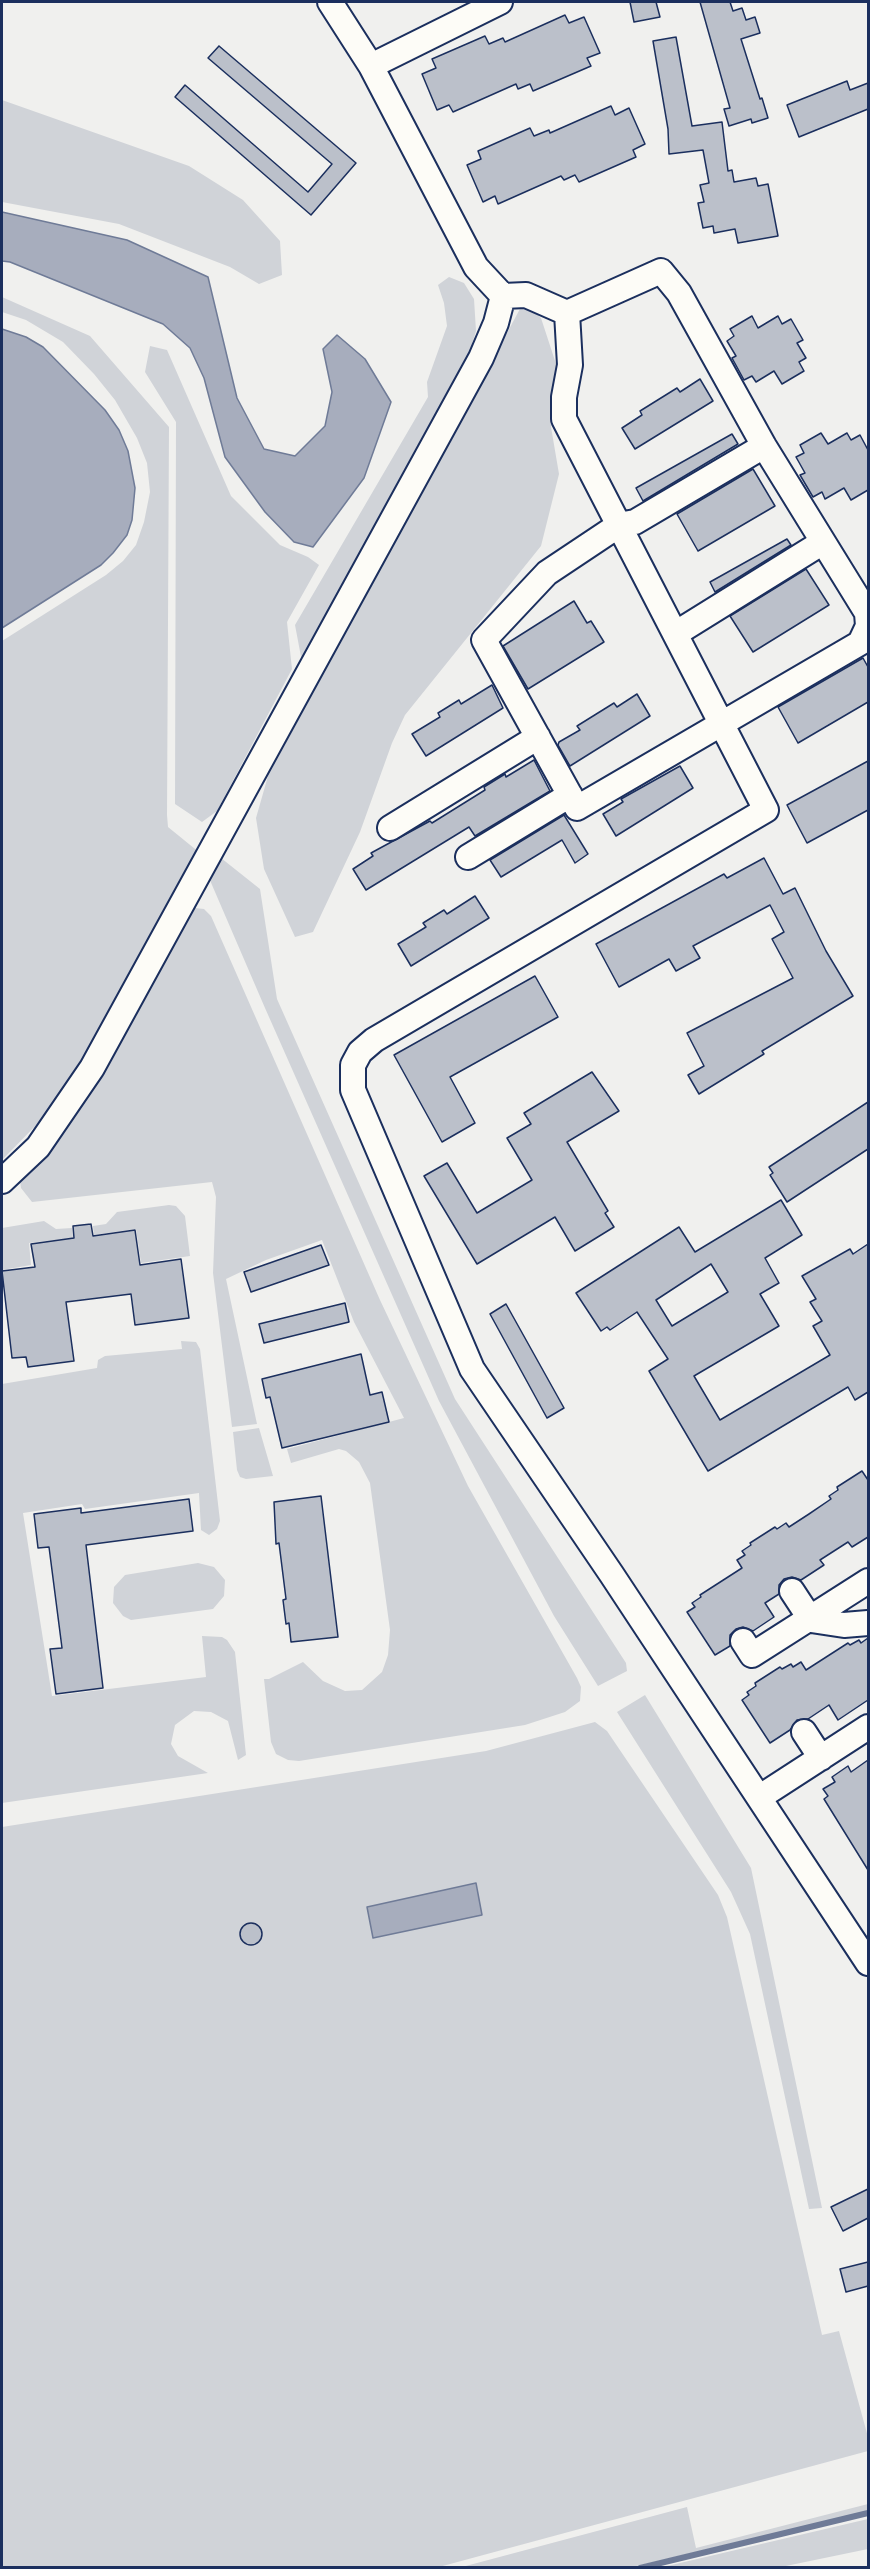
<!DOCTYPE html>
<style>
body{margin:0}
#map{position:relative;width:870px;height:2569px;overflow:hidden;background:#f0f0ee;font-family:Dekko,sans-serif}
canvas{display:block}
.frame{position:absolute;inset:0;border:3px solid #1b2f5e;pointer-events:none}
</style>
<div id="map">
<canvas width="870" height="2569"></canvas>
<div class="frame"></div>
</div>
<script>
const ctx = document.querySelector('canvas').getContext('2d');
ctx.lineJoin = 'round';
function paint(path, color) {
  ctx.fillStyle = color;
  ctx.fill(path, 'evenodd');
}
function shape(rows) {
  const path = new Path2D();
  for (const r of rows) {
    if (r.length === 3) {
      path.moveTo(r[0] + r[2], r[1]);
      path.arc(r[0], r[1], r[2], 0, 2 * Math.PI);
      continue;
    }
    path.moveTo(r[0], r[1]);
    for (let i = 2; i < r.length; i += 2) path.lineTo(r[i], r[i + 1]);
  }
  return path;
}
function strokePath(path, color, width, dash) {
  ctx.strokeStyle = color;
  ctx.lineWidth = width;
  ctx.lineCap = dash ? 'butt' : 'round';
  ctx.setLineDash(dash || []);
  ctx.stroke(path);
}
const green = shape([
 [2,100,189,166,243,200,280,241,282,275,259,284,230,267,119,224,2,202],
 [449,277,464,283,474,299,476,331,468,357,302,662,295,625,428,397,427,382,447,326,444,303,438,285],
 [2,297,90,336,169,427,167,815,168,827,200,853,94,1047,46,1115,2,1160,2,641,106,575,123,561,136,545,144,522,150,492,147,463,137,438,115,400,94,374,63,342,26,320,2,312],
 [521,307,528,307,541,318,557,367,551,427,559,474,541,546,405,715,392,743,360,832,313,932,295,937,264,869,256,818,268,776],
 [150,346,167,350,231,496,280,545,308,557,319,565,287,622,292,669,217,811,202,822,175,804,176,422,145,372],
 [221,858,260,889,277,999,455,1399,626,1663,627,1671,598,1686,554,1616,439,1401,265,1008,209,878],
 [195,908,204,909,211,916,380,1300,468,1486,577,1678,581,1687,580,1701,565,1712,525,1725,299,1761,288,1760,276,1754,271,1742,264,1679,269,1679,303,1662,323,1681,345,1691,362,1690,382,1672,388,1655,390,1630,370,1483,359,1462,346,1451,339,1449,291,1463,287,1449,404,1418,354,1322,322,1240,266,1260,226,1279,257,1424,232,1427,213,1273,216,1197,212,1182,32,1202,21,1188,20,1181,186,915],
 [169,1205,176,1206,185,1216,190,1256,141,1263,136,1229,94,1235,93,1226,106,1224,117,1212],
 [44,1221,56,1229,72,1228,73,1238,29,1243,31,1265,2,1270,2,1228],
 [181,1341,196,1342,200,1349,220,1521,217,1529,209,1535,201,1530,199,1493,85,1509,82,1504,23,1513,52,1696,206,1677,202,1636,222,1637,227,1640,235,1652,246,1755,238,1760,228,1721,211,1712,194,1711,175,1725,171,1744,178,1756,208,1773,2,1803,2,1384,97,1368,98,1360,105,1356,182,1349],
 [259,1428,273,1476,246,1479,240,1477,237,1470,233,1432],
 [198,1563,214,1567,225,1580,224,1596,213,1609,131,1620,123,1616,113,1603,114,1587,125,1575],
 [645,1695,751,1868,822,2208,809,2209,750,1934,731,1892,617,1712],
 [595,1722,607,1731,718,1895,727,1917,822,2335,839,2331,868,2437,868,2451,439,2567,2,2567,2,1827,486,1751],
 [868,2504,868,2511,632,2567,462,2567,687,2507,696,2548],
 [868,2519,868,2549,781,2567,663,2567]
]);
const water = shape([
 [2,212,127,240,208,277,237,398,264,449,295,456,325,426,332,392,323,349,337,335,365,359,391,402,364,478,313,547,294,542,265,512,225,457,204,378,190,348,163,324,10,262,2,261,2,212],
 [2,329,26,337,43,347,105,410,119,430,128,451,135,488,132,520,127,535,113,553,101,565,2,628,2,329],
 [476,1883,482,1915,373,1938,367,1907,476,1883]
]);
const stream = shape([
 [640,2568,868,2513]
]);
const building = shape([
 [630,2,656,2,660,17,634,22,630,2],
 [700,2,730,2,733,11,742,8,746,20,755,17,760,33,741,39,760,99,762,98,768,118,752,123,751,119,729,126,724,109,730,108,700,2],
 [565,15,569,23,584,17,600,53,587,58,591,66,533,91,530,84,518,89,516,84,453,112,449,105,437,110,422,74,436,68,432,59,485,36,489,44,503,38,505,42,565,15],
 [676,37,692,126,722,122,728,171,732,170,734,182,756,178,758,186,768,184,778,236,738,243,735,229,714,233,713,226,703,228,698,203,704,202,700,185,709,183,703,150,669,154,668,129,653,41,676,37],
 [219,46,356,163,311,215,175,97,185,85,308,192,332,164,208,58,219,46],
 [847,81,850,90,868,83,868,109,799,137,787,105,847,81],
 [611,106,615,115,629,108,645,144,633,150,636,157,579,182,575,175,564,180,561,176,498,204,495,196,483,202,467,165,481,159,478,151,530,128,534,136,549,130,550,133,611,106],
 [752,316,758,328,778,316,782,324,791,319,803,340,797,343,806,358,799,362,804,371,782,384,774,371,756,382,752,376,744,380,732,358,736,356,727,341,734,336,730,329,752,316],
 [700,379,713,401,635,449,622,428,642,415,640,411,677,388,680,392,700,379],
 [821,433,828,444,847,433,851,440,860,435,868,450,868,490,851,500,844,488,825,499,822,492,813,497,800,475,805,473,796,457,804,453,800,445,821,433],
 [732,434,738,444,643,501,636,488,732,434],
 [753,469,775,506,698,551,677,514,753,469],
 [787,539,791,545,715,592,710,582,787,539],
 [806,569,829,605,753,652,730,616,806,569],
 [574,601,587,623,591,621,604,642,528,689,503,646,574,601],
 [863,658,868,667,868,702,798,743,778,707,863,658],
 [492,685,503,708,426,756,412,734,440,717,438,713,459,700,461,704,492,685],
 [637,694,650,716,570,766,558,745,559,742,580,730,577,726,614,703,617,707,637,694],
 [534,760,550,791,475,836,469,827,366,890,353,869,373,856,371,853,430,821,432,823,485,790,484,787,505,774,506,777,534,760],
 [868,761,868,810,807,843,787,805,868,761],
 [680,766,693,788,616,836,603,814,623,802,621,799,680,766],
 [564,815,588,854,575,863,562,840,501,877,490,860,564,815],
 [764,858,783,894,795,888,826,951,853,996,762,1051,764,1054,699,1094,688,1075,704,1066,687,1033,793,978,772,939,784,932,770,905,693,946,700,958,676,971,669,959,619,987,596,944,724,874,727,878,764,858],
 [475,896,489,918,411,966,398,944,426,927,423,923,444,910,447,914,475,896],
 [535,976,558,1017,450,1077,475,1123,442,1142,394,1055,535,976],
 [592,1072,619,1111,567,1142,608,1211,605,1213,614,1227,575,1251,555,1217,477,1264,424,1176,447,1163,477,1213,532,1180,507,1138,531,1124,524,1113,592,1072],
 [868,1102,868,1149,787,1202,770,1175,773,1173,769,1167,868,1102],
 [781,1200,802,1235,765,1258,779,1283,760,1294,779,1326,694,1376,720,1420,830,1355,813,1326,822,1321,810,1302,816,1299,802,1276,850,1249,853,1254,868,1244,868,1392,855,1400,848,1387,708,1471,649,1371,668,1359,637,1312,610,1330,607,1327,601,1331,576,1293,679,1227,695,1252,781,1200],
 [711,1264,728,1292,672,1326,656,1300,711,1264],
 [91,1224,93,1236,135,1230,140,1265,181,1259,189,1318,135,1325,131,1294,66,1302,74,1361,28,1367,26,1357,12,1358,2,1271,35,1267,31,1244,74,1238,73,1226,91,1224],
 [321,1245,329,1265,251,1292,244,1272,321,1245],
 [345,1303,349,1322,264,1343,259,1324,345,1303],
 [506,1304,564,1408,547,1418,490,1314,506,1304],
 [361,1354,370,1395,382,1392,389,1422,282,1448,270,1397,266,1398,262,1379,361,1354],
 [862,1471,868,1480,868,1537,852,1547,848,1542,820,1560,824,1565,801,1580,792,1577,784,1579,779,1585,779,1594,765,1603,774,1617,753,1631,743,1627,736,1629,730,1635,730,1646,715,1655,687,1612,695,1607,692,1603,701,1597,700,1595,742,1568,737,1560,745,1555,742,1551,751,1545,750,1543,775,1527,777,1529,786,1523,789,1527,809,1514,831,1499,829,1496,838,1490,837,1487,862,1471],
 [321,1496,338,1637,291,1642,289,1623,286,1624,283,1600,286,1599,279,1543,276,1544,274,1502,321,1496],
 [189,1499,193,1531,86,1545,103,1688,56,1694,50,1649,62,1648,49,1547,38,1548,34,1514,81,1508,81,1513,189,1499],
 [868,1638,868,1700,838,1720,829,1705,808,1719,797,1720,790,1730,770,1743,742,1700,749,1695,747,1692,756,1686,755,1683,780,1667,782,1669,791,1664,793,1667,801,1662,806,1670,848,1643,850,1645,859,1640,861,1643,868,1638],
 [868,1760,868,1870,824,1799,828,1796,823,1789,835,1782,832,1777,848,1766,851,1772,868,1760],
 [251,1934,11],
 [868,2189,868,2218,843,2231,831,2207,868,2189],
 [868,2262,868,2286,846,2292,840,2269,868,2262]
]);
const minor = shape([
 [330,2,371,66,476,267,503,296],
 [371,66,500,2],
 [567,313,570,365,564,397,564,419,766,810,374,1040,360,1052,353,1065,353,1090,472,1369,612,1575,868,1963],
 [675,634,823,542],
 [390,828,538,737],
 [468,857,570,795],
 [2,1181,38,1147,92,1068,481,358,496,323,503,296,526,295,567,313,661,271,679,293,764,446,867,613,868,626,860,643,577,808,484,640,547,573,619,525,635,522,764,446],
 [792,1591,811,1620,844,1625,868,1623],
 [743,1641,752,1655,868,1581],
 [804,1732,821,1758],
 [760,1797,868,1727]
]);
paint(green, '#d0d3d8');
paint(water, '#a7adbd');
strokePath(water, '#6f7b97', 1.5);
strokePath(stream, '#6f7b97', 6);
paint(building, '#bbc0ca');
strokePath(building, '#1b2f5e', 1.5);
strokePath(minor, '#1b2f5e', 28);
strokePath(minor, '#fdfcf7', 24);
</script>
